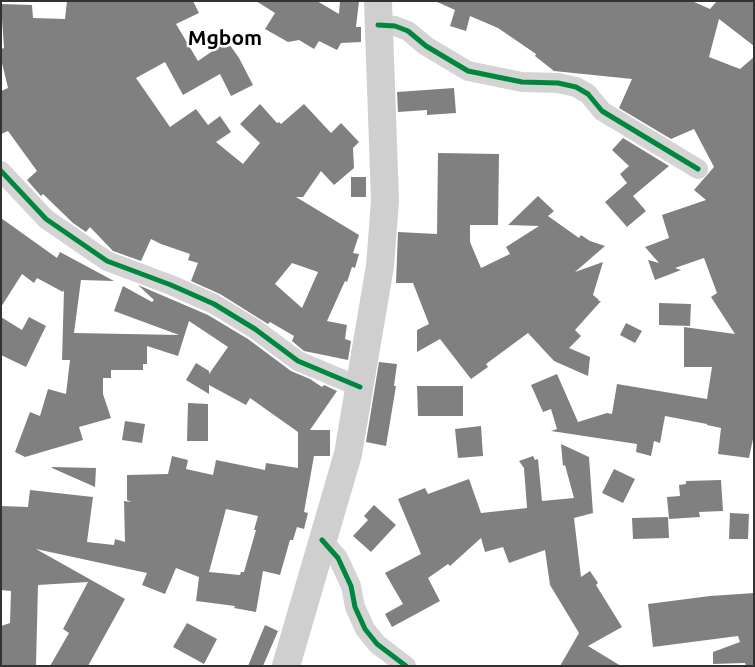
<!DOCTYPE html>
<style>
body{margin:0}
#map{position:relative;width:755px;height:667px;overflow:hidden;background:#fff;font-family:Ubuntu,sans-serif}
canvas{display:block}
.frame{position:absolute;inset:0;border:2px solid #323232;pointer-events:none}
</style>
<div id="map">
<canvas width="755" height="667"></canvas>
<div class="frame"></div>
</div>
<script>
const ctx = document.querySelector('canvas').getContext('2d');
ctx.lineJoin = 'round';
function paint(path, color) {
  ctx.fillStyle = color;
  ctx.fill(path, 'evenodd');
}
function shape(rows) {
  const path = new Path2D();
  for (const r of rows) {
    path.moveTo(r[0], r[1]);
    for (let i = 2; i < r.length; i += 2) path.lineTo(r[i], r[i + 1]);
  }
  return path;
}
function strokePath(path, color, width, dash) {
  ctx.strokeStyle = color;
  ctx.lineWidth = width;
  ctx.lineCap = dash ? 'butt' : 'round';
  ctx.setLineDash(dash || []);
  ctx.stroke(path);
}
function label(font, color, halo, rows, align = 'center') {
  ctx.font = font + ' Ubuntu,sans-serif';
  ctx.lineWidth = 5;
  ctx.setLineDash([]);
  ctx.textBaseline = 'middle';
  ctx.strokeStyle = halo;
  ctx.fillStyle = color;
  for (const [text, x, y, turn = 0] of rows) {
    ctx.save();
    ctx.translate(x, y);
    ctx.rotate((+turn || 0) * Math.PI / 180);
    ctx.textAlign = isNaN(turn) ? turn : align;
    if (halo) ctx.strokeText(text, 0, 0);
    ctx.fillText(text, 0, 0);
    ctx.restore();
  }
}
const building = shape([
 [67,1,193,1,199,13,176,24,198,61,227,41,239,58,253,85,231,96,220,74,183,95,165,62,136,78,170,127,196,109,208,125,220,116,231,132,216,142,243,164,260,143,240,124,260,104,277,123,279,122,281,124,304,104,331,133,341,123,359,142,353,148,354,168,334,185,321,171,303,197,296,197,359,235,353,253,359,254,355,268,352,267,347,282,345,281,327,321,347,325,345,339,351,341,348,360,304,351,292,341,294,336,270,322,268,324,220,294,191,281,198,263,188,260,190,254,161,244,151,239,141,261,113,251,90,227,86,232,73,223,43,194,41,196,27,180,37,171,8,131,1,134,1,91,8,88,1,59,1,49,4,48,1,4,32,5,33,18,65,19],
 [292,263,318,272,302,308,275,284],
 [256,1,317,1,339,14,340,1,359,1,356,27,361,27,361,42,341,43,337,50,319,41,314,49,299,40,288,42,265,29,275,13],
 [435,1,692,1,710,9,717,1,754,1,754,46,719,19,709,57,740,69,754,57,754,434,749,458,718,454,721,428,707,425,707,424,665,416,660,443,654,441,651,456,636,452,637,444,551,431,557,429,551,409,543,412,531,385,557,374,578,422,607,413,612,414,617,384,707,399,712,367,684,367,684,327,735,334,711,297,717,293,704,258,675,268,681,270,655,280,648,260,659,263,645,247,669,238,662,215,706,200,694,190,714,167,694,129,671,139,619,108,632,79,554,71,535,56,536,54,498,28,470,16,466,31,450,26,455,10],
 [454,88,456,113,427,115,427,110,398,112,397,92],
 [623,138,669,166,633,196,646,211,627,227,605,202,627,183,620,174,629,166,612,150],
 [438,153,499,154,498,225,470,225,470,242,481,268,510,254,506,247,539,226,508,225,538,196,554,211,548,216,579,238,581,235,590,241,605,246,575,272,603,262,593,295,599,300,598,301,601,301,575,330,581,336,569,348,590,357,588,376,554,361,528,333,486,364,488,367,471,379,440,339,417,352,417,330,429,324,413,283,396,283,398,232,437,234],
 [351,177,366,177,366,197,351,197],
 [1,218,57,258,60,252,114,281,81,280,74,333,179,335,114,311,123,286,152,302,154,300,138,285,208,315,248,339,291,371,310,379,322,387,324,385,337,391,310,430,330,430,330,456,314,456,304,512,308,513,304,529,297,527,293,540,290,540,280,575,263,571,256,612,234,608,235,606,196,601,199,577,176,568,165,594,142,585,147,573,36,549,125,599,88,666,50,666,69,633,63,629,88,582,38,585,36,666,1,666,1,626,10,623,11,591,1,590,1,506,28,507,30,490,93,497,87,542,114,545,115,539,125,542,124,501,131,502,127,500,127,475,168,474,172,456,188,460,186,469,213,475,216,460,265,470,266,463,298,468,298,432,250,398,246,405,209,385,209,394,186,380,196,363,209,371,209,374,228,347,189,321,178,356,147,346,147,364,143,364,143,370,111,370,111,378,103,378,103,394,111,418,79,427,83,440,25,457,15,452,30,412,40,416,48,389,66,394,70,360,62,360,64,290,63,292,37,278,34,283,22,274,1,307],
 [226,509,258,516,254,530,256,530,244,572,241,572,240,575,209,572],
 [659,303,691,304,690,326,659,325],
 [1,317,22,330,29,317,46,326,26,367,1,355],
 [626,323,642,331,635,343,620,335],
 [379,362,397,364,394,386,396,386,386,446,366,442],
 [417,386,463,386,463,416,418,416],
 [188,403,208,404,208,441,187,441],
 [125,421,145,424,142,443,122,440],
 [481,426,483,456,458,458,455,429],
 [561,444,589,457,593,513,574,518,581,577,590,571,598,583,596,585,622,627,588,646,621,666,560,666,579,633,550,585,545,550,509,563,503,547,485,552,481,538,450,566,448,564,428,578,440,601,392,627,385,614,403,604,385,573,421,554,398,499,425,488,428,494,469,479,481,513,527,508,524,468,519,461,533,456,535,460,538,459,542,501,574,498,565,465,563,466],
 [52,467,96,468,95,487,52,468],
 [614,469,635,479,623,503,602,493],
 [721,480,723,511,699,512,700,517,669,519,667,497,680,496,679,485,686,484,686,481],
 [374,505,396,525,371,552,353,536,368,520,364,516],
 [730,513,749,514,748,539,729,539],
 [668,517,669,538,633,539,632,518],
 [754,593,754,666,746,666,745,663,713,664,713,652,740,642,738,636,653,647,648,604,710,596],
 [187,623,217,639,204,664,173,647],
 [265,625,278,631,263,666,248,666]
]);
const street = shape([
 [378,25,395,26,408,31,426,46,468,71,522,82,558,83,576,87,588,94,602,111,698,169],
 [1,171,46,219,107,261,171,285,214,304,255,329,298,361,360,387],
 [322,540,338,558,351,586,355,607,365,629,377,644,406,666]
]);
const secondary = shape([
 [286,666,348,454,380,266,385,201,378,1]
]);
const cycleway = shape([
 [378,25,395,26,408,31,426,46,468,71,522,82,558,83,576,87,588,94,602,111,698,169],
 [1,171,46,219,107,261,171,285,214,304,255,329,298,361,360,387],
 [322,540,338,558,351,586,355,607,365,629,377,644,406,666]
]);
const districtNames = [
 ["Mgbom",225,38]
];
paint(building, '#808080');
strokePath(street, '#d4d4d4', 20);
strokePath(secondary, '#cfcfcf', 28);
strokePath(cycleway, '#00873e', 5);
label('bold 21px', '#000', '#fff', districtNames);
</script>
